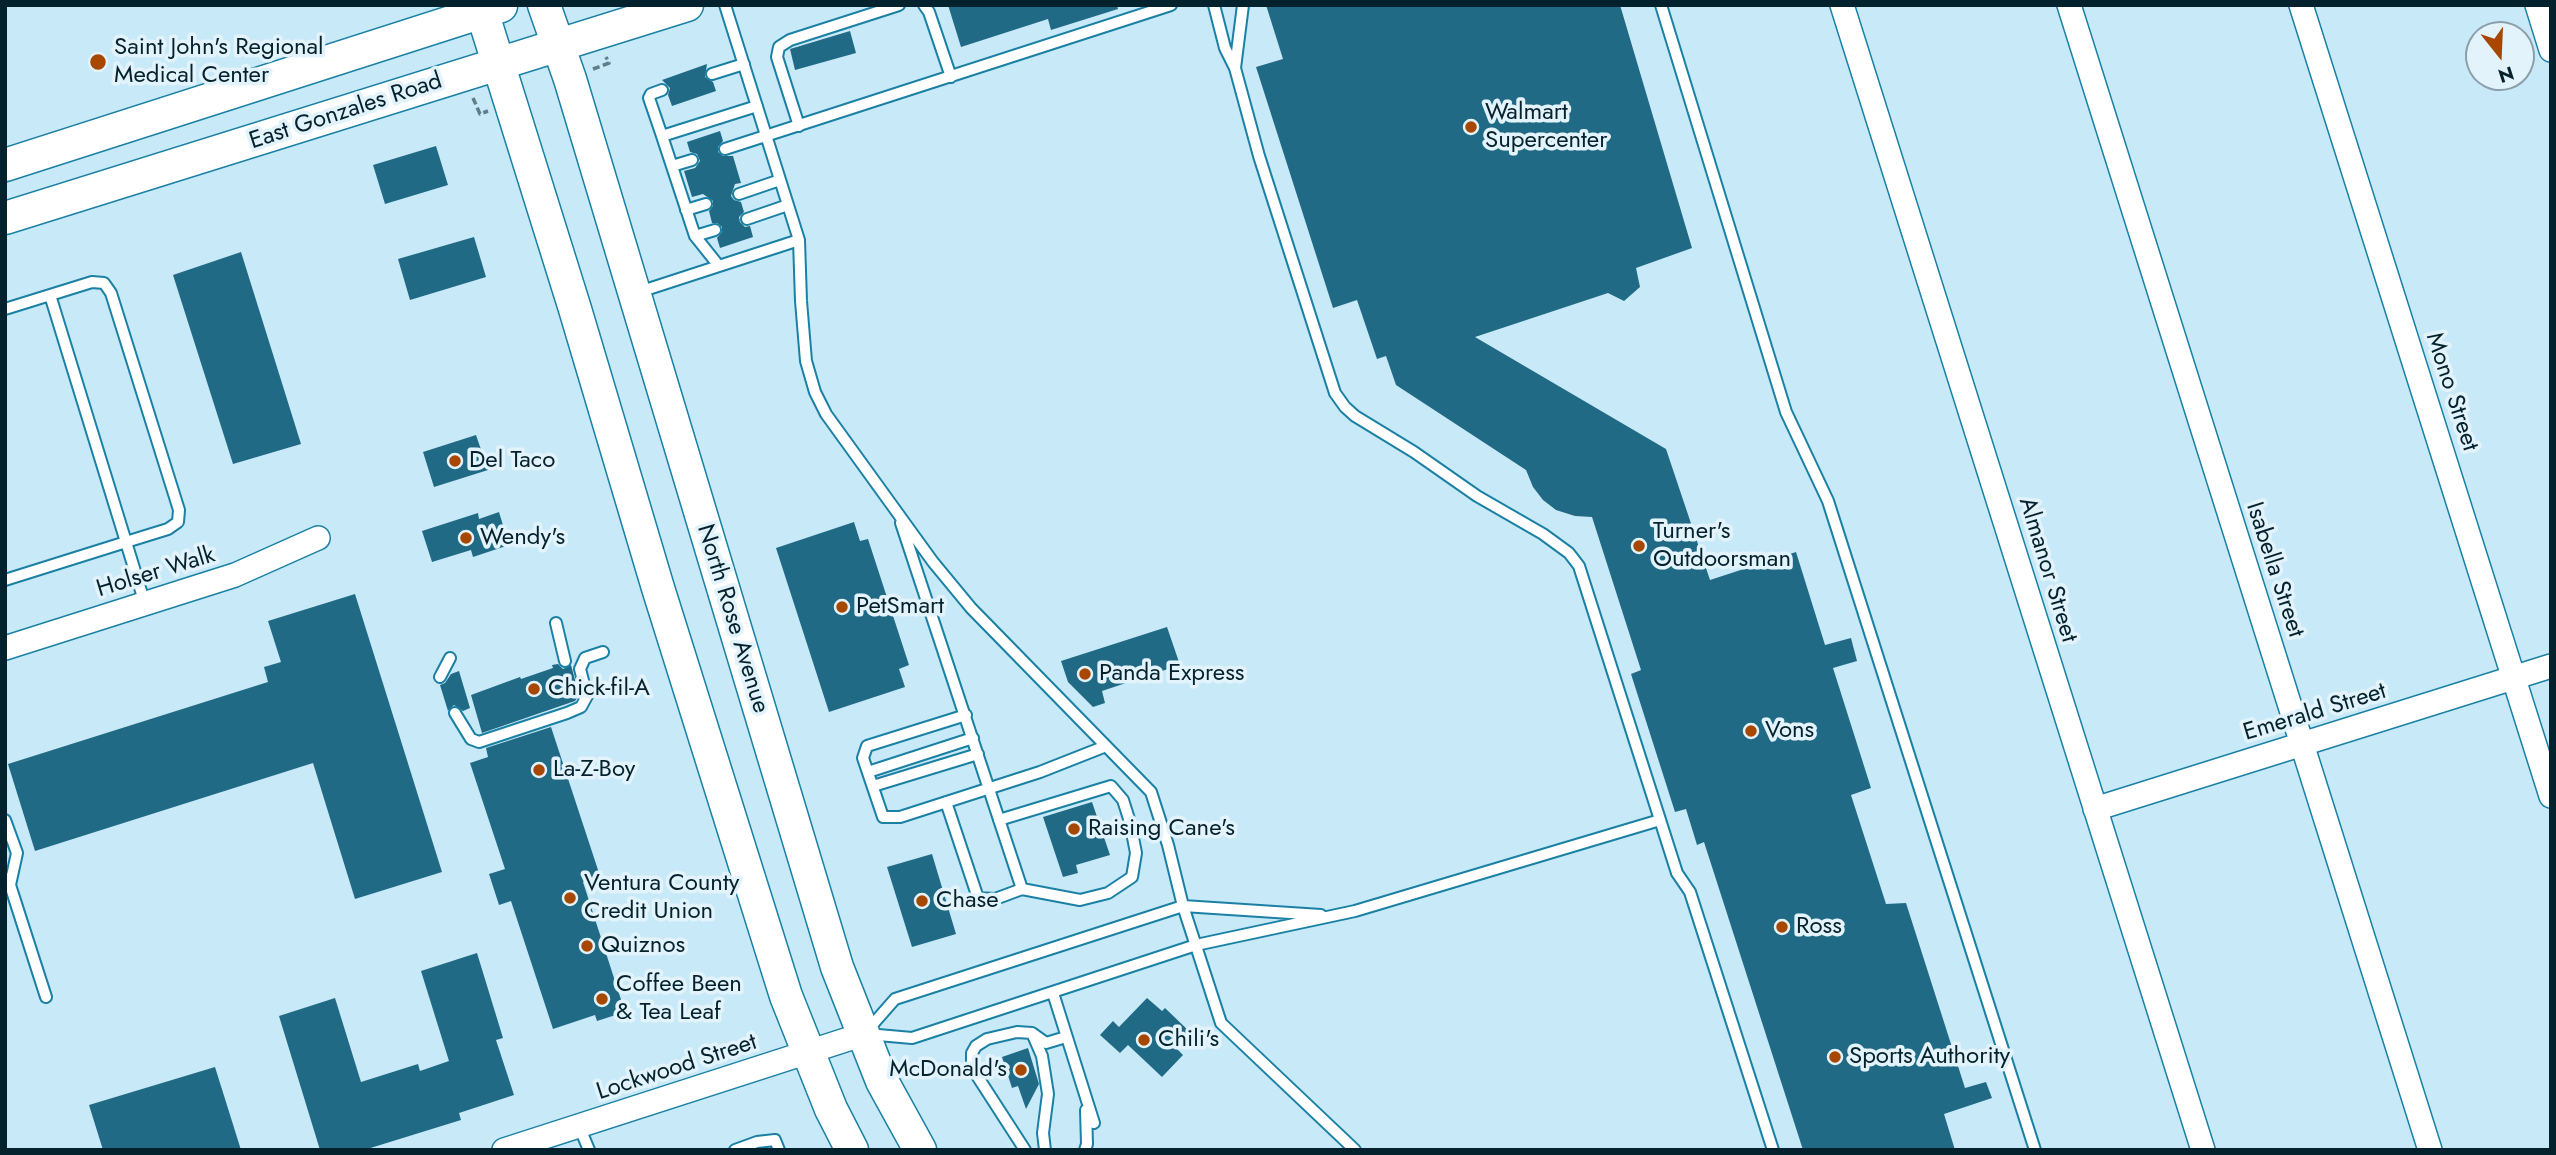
<!DOCTYPE html>
<style>
body{margin:0}
#map{position:relative;width:2556px;height:1155px;overflow:hidden;background:#c8e9f8;font-family:Jost,sans-serif}
canvas{display:block}
.frame{position:absolute;inset:0;border:7px solid #04222d;pointer-events:none}
.north{position:absolute;left:2465px;top:21px;width:70px;height:70px;box-sizing:border-box;background:#e3f3fb;border:2px solid #8a9fa9;border-radius:50%;rotate:162deg;font-size:19px;font-weight:700;line-height:28px;text-align:center;color:#04222d}
.north::after{content:'';display:block;margin:auto;width:24px;height:32px;background:#a84700;clip-path:polygon(50% 0,100% 100%,50% 72%,0 100%)}
</style>
<div id="map">
<canvas width="2556" height="1155"></canvas>
<div class="frame"></div>
<div class="north">N</div>
</div>
<script>
const ctx = document.querySelector('canvas').getContext('2d');
ctx.lineJoin = 'round';
function paint(path, color) {
  ctx.fillStyle = color;
  ctx.fill(path, 'evenodd');
}
function shape(rows) {
  const path = new Path2D();
  for (const r of rows) {
    path.moveTo(r[0], r[1]);
    for (let i = 2; i < r.length; i += 2) path.lineTo(r[i], r[i + 1]);
  }
  return path;
}
function strokePath(path, color, width, dash) {
  ctx.strokeStyle = color;
  ctx.lineWidth = width;
  ctx.lineCap = dash ? 'butt' : 'round';
  ctx.setLineDash(dash || []);
  ctx.stroke(path);
}
function label(font, color, halo, rows, align = 'center') {
  ctx.font = font + ' Jost,sans-serif';
  ctx.lineWidth = 7;
  ctx.setLineDash([]);
  ctx.textBaseline = 'middle';
  ctx.strokeStyle = halo;
  ctx.fillStyle = color;
  for (const [text, x, y, turn = 0] of rows) {
    ctx.save();
    ctx.translate(x, y);
    ctx.rotate((+turn || 0) * Math.PI / 180);
    ctx.textAlign = isNaN(turn) ? turn : align;
    if (halo) ctx.strokeText(text, 0, 0);
    ctx.fillText(text, 0, 0);
    ctx.restore();
  }
}
const building = shape([
 [948,5,1117,5,1118,9,1051,30,1048,19,961,47],
 [1266,5,1620,5,1692,248,1636,268,1640,287,1624,301,1608,293,1475,337,1666,449,1710,580,1796,552,1825,645,1851,638,1857,661,1833,668,1871,788,1851,795,1886,904,1906,903,1965,1088,1986,1082,1992,1098,1944,1114,1955,1150,1803,1150,1704,842,1697,845,1686,809,1675,812,1631,674,1641,670,1592,517,1575,516,1556,510,1543,500,1533,487,1526,470,1396,385,1386,356,1377,359,1357,300,1333,308,1256,67,1283,59],
 [850,31,856,53,795,70,790,49],
 [707,64,705,77,713,82,716,91,672,106,668,95,670,88,662,80],
 [720,131,723,141,718,147,718,152,723,156,733,156,741,183,735,184,731,196,734,200,741,202,744,212,739,217,740,222,745,227,750,226,753,237,720,248,717,238,722,232,722,227,717,223,712,223,709,211,713,206,713,201,703,194,692,197,684,171,695,168,700,161,697,154,690,152,687,142],
 [436,146,448,185,385,204,373,165],
 [474,237,486,277,410,300,398,259],
 [241,252,301,444,233,464,173,275],
 [476,435,488,470,434,487,423,452],
 [499,512,509,545,473,557,471,550,432,562,422,531,478,513,479,519],
 [854,522,860,541,868,539,909,665,899,669,905,687,829,712,776,548],
 [355,594,442,872,355,899,313,763,35,851,8,764,268,682,264,667,281,662,268,621],
 [1167,627,1180,665,1102,691,1105,703,1093,707,1068,682,1061,661],
 [558,664,563,669,571,665,579,695,575,701,482,733,471,695,520,677,521,679,553,668,552,665],
 [459,671,470,708,463,711,454,705,448,711,440,685,445,683,451,674],
 [551,727,600,876,583,882,625,1012,597,1021,595,1015,553,1029,511,901,499,905,489,874,505,869,470,763,488,757,486,748],
 [1092,802,1110,855,1076,865,1078,873,1063,877,1043,817],
 [932,854,956,934,912,947,887,867],
 [477,953,503,1038,496,1040,514,1095,459,1113,461,1120,364,1150,320,1150,279,1016,335,998,361,1082,418,1064,420,1071,449,1061,421,971],
 [1147,998,1162,1011,1165,1008,1190,1032,1175,1047,1183,1055,1162,1077,1128,1045,1120,1053,1100,1035,1113,1021,1119,1027],
 [1028,1048,1039,1084,1026,1109,1018,1086,1012,1088,1002,1057],
 [215,1067,241,1150,103,1150,89,1105]
]);
const path = shape([
 [593,69,609,63,606,57],
 [473,98,480,114,488,111]
]);
const service = shape([
 [725,5,799,240,801,301,806,361,815,392,826,414,933,562,971,608,1151,792,1168,845,1183,906,1221,1023,1355,1150],
 [924,5,929,12,951,77],
 [1214,5,1225,48,1235,68,1259,156,1335,393,1345,407,1355,416,1414,452,1477,496,1543,534,1569,553,1579,566,1677,873,1690,892,1773,1150],
 [1661,5,1786,412,1828,501,2035,1150],
 [1235,68,1243,5],
 [712,74,744,64],
 [799,126,777,57,779,47,790,40,899,5],
 [662,136,649,98,651,94,662,90],
 [725,149,1171,5],
 [672,166,692,160],
 [739,194,780,180],
 [686,210,706,204],
 [747,219,788,205],
 [695,236,715,230],
 [719,266,695,236,662,136,757,106],
 [639,292,799,240],
 [5,309,92,282,104,283,111,293,179,510,178,522,168,529,126,542,145,604],
 [901,523,1022,889],
 [5,580,126,542,50,295],
 [556,623,565,661],
 [440,677,450,658],
 [455,713,471,739,479,742,567,713,581,707,587,696,580,669,585,658,603,652],
 [966,715,867,746,863,758,883,817,900,817,1040,772,1106,746],
 [868,772,973,738],
 [873,786,978,754],
 [946,802,978,898,995,899,1022,889,1080,900,1108,893,1132,877,1136,853,1130,822,1123,800,1111,786,999,820],
 [5,820,17,853,10,885],
 [5,878,10,885,46,997],
 [1053,993,1094,1123],
 [866,1032,895,999,1183,906,1321,915],
 [1032,1033,1042,1056,1048,1094,1043,1133,1045,1150],
 [867,1034,912,1038,1196,945,1355,911,1660,820],
 [579,1126,589,1150],
 [735,1150,757,1142,775,1140,779,1150],
 [1025,1150,972,1068,972,1053,976,1046,987,1039,1017,1032,1032,1033,1046,1043,1066,1037],
 [1085,1150,1087,1144,1086,1110]
]);
const minor = shape([
 [1842,5,2203,1150],
 [2069,5,2430,1150],
 [2301,5,2551,796],
 [2537,5,2551,50],
 [5,648,235,575,318,538],
 [2095,809,2551,666],
 [504,1150,864,1034]
]);
const secondary = shape([
 [480,5,575,309,658,588,786,996,831,1109,852,1150],
 [544,5,570,79,837,967,882,1081,920,1150],
 [5,165,501,6],
 [5,218,687,5]
]);
const markers = [
 [98,62,9,"#a84700"],
 [1471,127,7,"#a84700"],
 [455,461,7,"#a84700"],
 [466,538,7,"#a84700"],
 [1639,546,7,"#a84700"],
 [842,607,7,"#a84700"],
 [1085,674,7,"#a84700"],
 [534,689,7,"#a84700"],
 [1751,731,7,"#a84700"],
 [539,770,7,"#a84700"],
 [1074,829,7,"#a84700"],
 [570,898,7,"#a84700"],
 [922,901,7,"#a84700"],
 [1782,927,7,"#a84700"],
 [587,946,7,"#a84700"],
 [602,999,7,"#a84700"],
 [1144,1040,7,"#a84700"],
 [1835,1057,7,"#a84700"],
 [1021,1070,7,"#a84700"]
];
const poiNames = [
 ["Saint John's Regional",114,48],
 ["Medical Center",114,76],
 ["Walmart",1485,113],
 ["Supercenter",1485,141],
 ["Del Taco",469,461],
 ["Turner's",1653,532],
 ["Outdoorsman",1653,560],
 ["Wendy's",480,538],
 ["PetSmart",856,607],
 ["Panda Express",1099,674],
 ["Chick-fil-A",548,689],
 ["Vons",1765,731],
 ["La-Z-Boy",553,770],
 ["Raising Cane's",1088,829],
 ["Ventura County",584,884],
 ["Credit Union",584,912],
 ["Chase",936,901],
 ["Ross",1796,927],
 ["Quiznos",601,946],
 ["Coffee Been",616,985],
 ["& Tea Leaf",616,1013],
 ["Chili's",1158,1040],
 ["Sports Authority",1849,1057],
 ["McDonald's",1007,1070,"right"]
];
const streetNames = [
 ["East Gonzales Road",346,112,-18],
 ["Mono Street",2451,392,72],
 ["Almanor Street",2047,570,73],
 ["Isabella Street",2274,570,72],
 ["Holser Walk",156,573,-17],
 ["North Rose Avenue",732,619,73],
 ["Emerald Street",2315,713,-17],
 ["Lockwood Street",677,1068,-18]
];
paint(building, '#216a85');
strokePath(service, '#1b81a4', 14);
strokePath(minor, '#1b81a4', 26);
strokePath(secondary, '#1b81a4', 35);
strokePath(path, '#5f7e8b', 3.5, [7, 3.5]);
strokePath(service, '#fff', 10);
strokePath(minor, '#fff', 23);
strokePath(secondary, '#fff', 32);
for (const [x, y, r, color] of markers) {
  const dot = new Path2D();
  dot.arc(x, y, r, 0, 2 * Math.PI);
  ctx.fillStyle = color;
  ctx.fill(dot);
  strokePath(dot, '#e3f3fb', 2.5);
}
label('24px', '#04222d', '#e3f3fb', poiNames, 'left');
label('24px', '#04222d', '#e3f3fb', streetNames);
</script>
